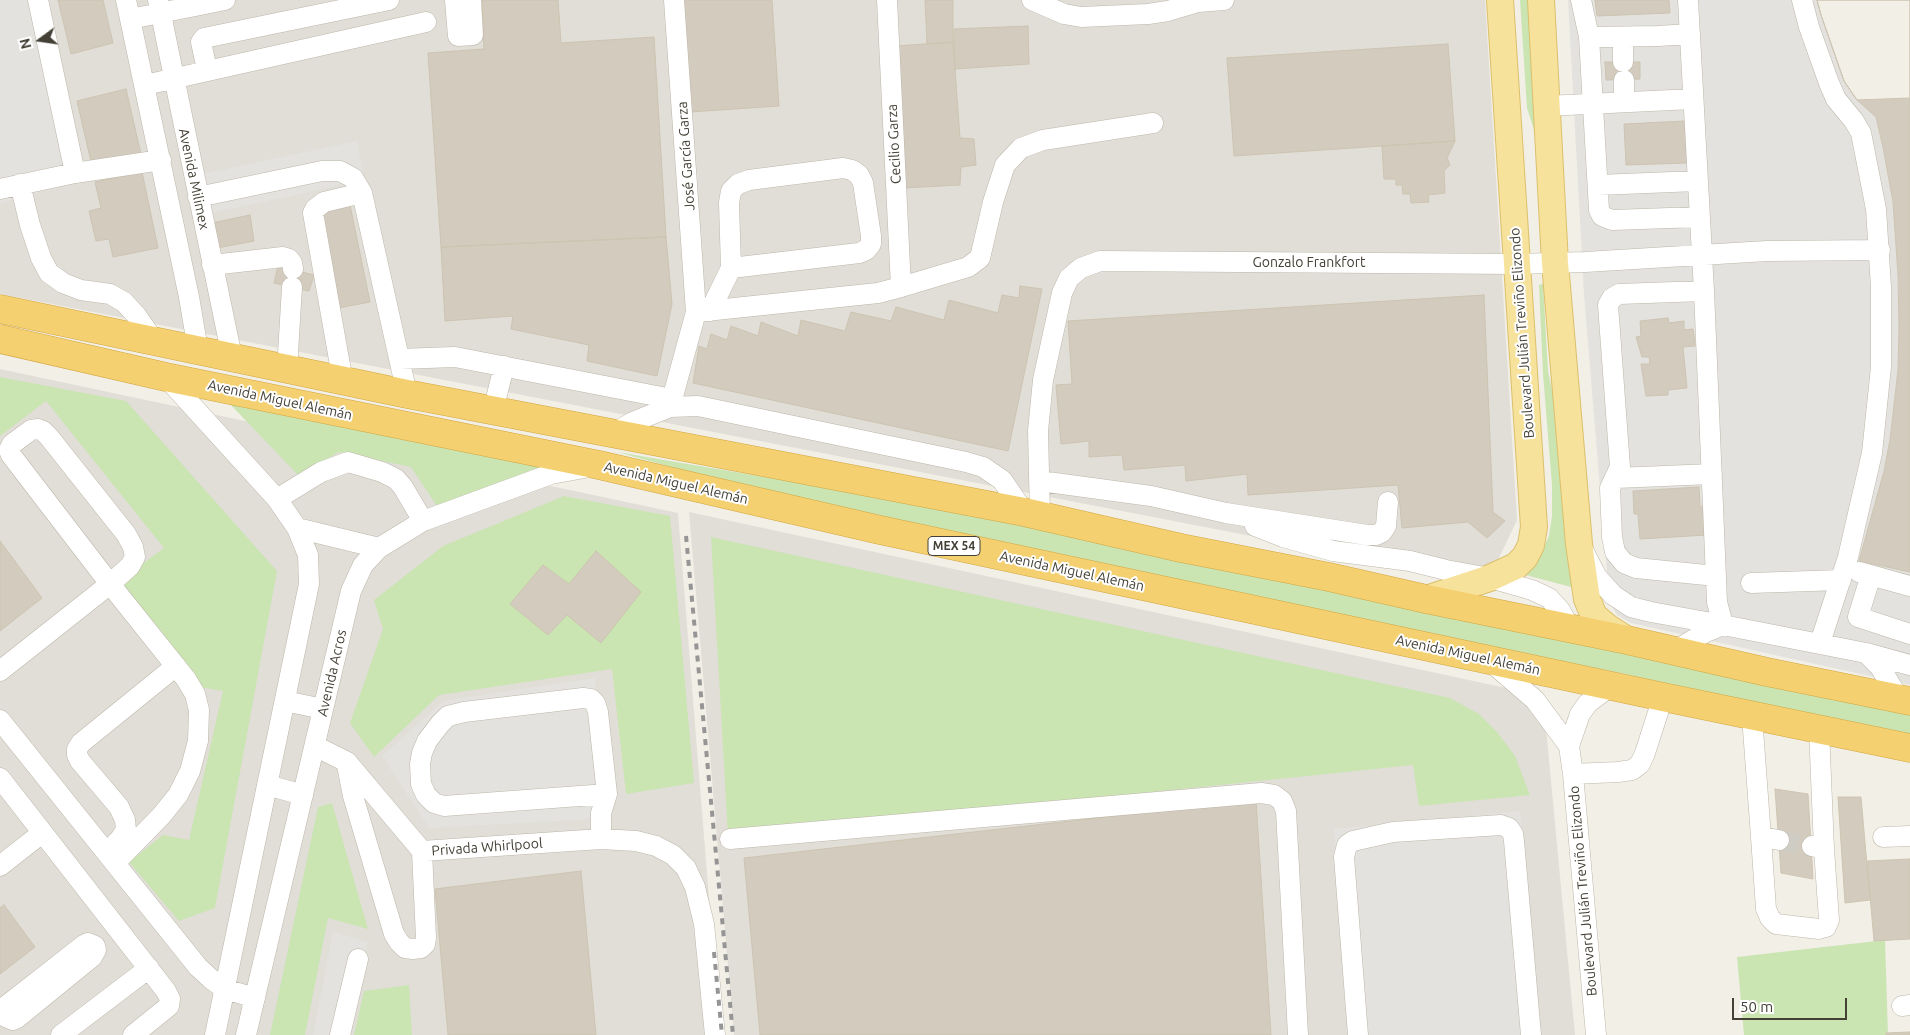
<!DOCTYPE html>
<meta charset="utf-8">
<style>
body{margin:0}
#map{position:relative;width:1910px;height:1035px;overflow:hidden;background:#f2efe7;font-family:Ubuntu,sans-serif}
canvas{display:block}
.north{position:absolute;left:15px;top:15px;width:50px;height:50px;-webkit-text-stroke:4px #fff;paint-order:stroke;rotate:256deg;font-size:14px;font-weight:700;line-height:20px;text-align:center;color:#444036}
.north::after{content:'';display:block;margin:auto;width:18px;height:22px;background:#444036;clip-path:polygon(50% 0,100% 100%,50% 72%,0 100%)}
.scale{position:absolute;left:1732px;top:998px;width:115px;height:22px;box-sizing:border-box;border:2px solid #444036;border-top:0;padding-left:6px;font-size:15px;line-height:18px;white-space:nowrap;color:#444036;-webkit-text-stroke:4px #fff;paint-order:stroke}
</style>
<div id="map">
<canvas width="1910" height="1035"></canvas>
<div class="north">N</div>
<div class="scale">50 m</div>
</div>
<script>
const ctx = document.querySelector('canvas').getContext('2d');
ctx.lineJoin = 'round';
function paint(path, color) {
  ctx.fillStyle = color;
  ctx.fill(path, 'evenodd');
}
function shape(rows) {
  const path = new Path2D();
  for (const r of rows) {
    path.moveTo(r[0], r[1]);
    for (let i = 2; i < r.length; i += 2) path.lineTo(r[i], r[i + 1]);
  }
  return path;
}
function strokePath(path, color, width, dash) {
  ctx.strokeStyle = color;
  ctx.lineWidth = width;
  ctx.lineCap = dash ? 'butt' : 'round';
  ctx.setLineDash(dash || []);
  ctx.stroke(path);
}
function label(font, color, halo, rows, align = 'center') {
  ctx.font = font + ' Ubuntu,sans-serif';
  ctx.lineWidth = 4;
  ctx.setLineDash([]);
  ctx.textBaseline = 'middle';
  ctx.strokeStyle = halo;
  ctx.fillStyle = color;
  for (const [text, x, y, turn = 0] of rows) {
    ctx.save();
    ctx.translate(x, y);
    ctx.rotate((+turn || 0) * Math.PI / 180);
    ctx.textAlign = isNaN(turn) ? turn : align;
    if (halo) ctx.strokeText(text, 0, 0);
    ctx.fillText(text, 0, 0);
    ctx.restore();
  }
}
const industrial = shape([
 [0,0,1485,0,1517,520,1497,562,1463,577,0,294],
 [0,369,678,513,720,1035,0,1035],
 [689,512,1543,696,1575,1035,734,1035]
]);
const green = shape([
 [1520,0,1534,0,1536,136,1527,108],
 [1543,284,1548,371,1558,419,1575,588,1518,573,1543,549,1549,536,1552,516,1552,485,1543,374,1539,285],
 [0,377,126,401,277,571,215,908,179,921,129,862,163,835,189,840,223,691,199,687,119,581,164,548,46,401,0,436],
 [229,403,544,467,437,506,411,467,339,452,298,475],
 [617,452,918,503,1910,710,1910,737,1776,710,1630,675,1353,620,780,497],
 [564,496,670,516,694,783,626,794,612,669,439,695,374,757,350,723,383,629,374,600,443,546],
 [711,537,1450,698,1479,714,1497,732,1515,756,1530,795,1419,806,1413,765,728,836],
 [332,803,368,929,328,918,305,1035,270,1035,318,807],
 [1885,940,1888,1035,1744,1035,1737,957],
 [409,985,412,1035,354,1035,364,991]
]);
const parking = shape([
 [0,0,42,0,86,180,0,203],
 [1568,0,1817,0,1821,15,1844,81,1857,100,1876,117,1883,147,1893,202,1898,275,1899,327,1898,370,1890,440,1884,471,1859,561,1910,572,1910,685,1631,623,1617,615,1611,605,1609,597,1584,295],
 [357,141,364,180,207,214,198,175],
 [595,678,609,818,429,828,382,756,443,701],
 [1520,811,1540,1035,1350,1035,1334,829],
 [333,932,368,942,346,1035,313,1035]
]);
const building = shape([
 [58,0,103,0,113,43,71,54,58,0],
 [482,0,558,0,561,43,654,37,666,237,441,247,428,53,484,49,482,0],
 [684,0,772,0,779,106,690,112,684,0],
 [925,0,953,0,953,42,927,44,925,0],
 [1595,0,1669,0,1670,13,1597,16,1595,0],
 [1817,0,1910,0,1910,572,1859,561,1884,471,1890,440,1898,370,1899,327,1898,275,1893,202,1883,147,1876,117,1857,100,1844,81,1821,15,1817,0],
 [1817,0,1910,0,1910,98,1857,100,1844,81,1821,15,1817,0],
 [1028,26,1029,64,955,69,954,29,1028,26],
 [953,42,960,138,974,139,976,165,961,167,960,185,903,188,896,46,953,42],
 [1448,44,1455,141,1234,156,1227,58,1448,44],
 [1605,62,1640,62,1640,79,1606,80,1605,62],
 [126,89,141,154,92,166,77,101,126,89],
 [1685,121,1687,163,1626,165,1624,124,1685,121],
 [1455,141,1447,158,1450,165,1444,171,1445,193,1428,195,1429,202,1411,203,1410,194,1403,194,1402,185,1396,185,1396,179,1384,179,1382,146,1455,141],
 [142,172,158,248,113,257,109,239,96,241,89,211,101,208,95,182,142,172],
 [350,205,370,302,333,309,314,213,350,205],
 [250,215,254,241,217,248,212,223,250,215],
 [666,237,672,304,657,376,587,361,589,345,511,329,513,316,445,321,441,247,666,237],
 [278,266,314,275,309,291,274,283,278,266],
 [1020,286,1042,289,1008,451,693,383,699,346,707,349,711,334,727,340,731,326,758,336,761,322,798,336,801,320,845,331,851,312,891,321,896,307,944,320,949,300,998,313,1002,295,1019,298,1020,286],
 [1484,295,1493,512,1505,521,1487,538,1468,522,1402,528,1398,485,1248,495,1247,474,1186,481,1185,465,1124,470,1122,455,1089,457,1089,441,1061,444,1056,385,1072,384,1068,321,1484,295],
 [1668,318,1669,323,1684,321,1684,330,1693,329,1695,346,1683,347,1687,388,1668,390,1668,395,1646,396,1641,364,1650,364,1649,357,1642,357,1636,337,1641,336,1640,321,1668,318],
 [1699,487,1700,507,1705,507,1707,535,1640,539,1638,514,1634,514,1633,491,1699,487],
 [0,541,42,598,0,631,0,541],
 [596,551,641,592,601,643,567,615,548,635,510,604,543,565,569,584,596,551],
 [1775,789,1808,794,1813,879,1781,873,1775,789],
 [1838,797,1861,797,1870,900,1845,903,1838,797],
 [1256,800,1271,1035,760,1035,744,858,1256,800],
 [1910,859,1910,939,1874,941,1867,861,1910,859],
 [581,871,596,1035,448,1035,435,889,581,871],
 [4,905,35,947,0,974,0,908,4,905],
 [1910,1032,1910,1035,1886,1035,1886,1033,1910,1032]
]);
const minorTunnel = shape([
 [1779,840,1810,846]
]);
const minor = shape([
 [38,0,75,173,161,160],
 [126,0,189,297,198,350],
 [158,0,232,357],
 [455,0,458,36,473,35,471,0],
 [887,0,901,287],
 [1032,0,1064,14,1081,17,1148,14,1168,11,1198,2,1224,0],
 [1581,0,1589,37,1599,210,1602,216,1612,220,1699,217],
 [1802,0,1809,27,1829,83,1836,99,1854,121,1861,133,1876,209,1881,287,1881,367,1872,453,1848,557,1820,643],
 [130,19,225,0],
 [1589,37,1658,36,1690,34],
 [1623,37,1623,62],
 [207,70,201,42,204,38,389,0],
 [1624,80,1624,102],
 [145,85,426,22],
 [1546,106,1693,99],
 [20,184,30,225,41,258,49,273,63,283,81,290,110,294,124,302,136,315,154,341],
 [1598,185,1697,181],
 [0,189,75,173],
 [198,197,322,171,340,171,353,178,362,193,407,394],
 [212,265,283,257,289,259,292,263,293,269],
 [1704,291,1619,294,1612,298,1608,305,1620,467,1610,488,1612,537,1615,552,1624,563,1636,568,1716,576],
 [710,311,731,268,859,253,866,250,871,244,871,236,863,183,859,175,852,170,843,168,749,180,738,184,731,191,729,203,731,268],
 [696,312,878,293,901,287,968,267,980,258,993,202,1005,165,1021,148,1043,140,1153,123],
 [399,359,455,357,672,399],
 [287,370,292,287],
 [166,377,277,499,297,528,308,555,309,584,215,1035],
 [343,382,313,213,315,209,324,202,362,193],
 [670,407,696,312,674,0],
 [493,411,504,366],
 [612,434,633,422,670,407,698,406,966,462,983,467,1002,480,1024,512],
 [1616,478,1712,474],
 [1040,481,1151,496,1226,513,1367,535,1376,535,1382,532,1386,526,1388,502],
 [277,499,321,472,348,462,382,472,396,479,403,487,423,521],
 [1040,516,1038,431,1043,380,1062,293,1069,278,1081,268,1100,261,1517,264,1585,262,1767,251,1880,250],
 [1255,526,1283,537,1333,551,1410,561,1446,570,1490,578,1532,590,1549,598,1560,610,1570,628],
 [297,528,379,548],
 [1584,552,1597,577,1613,595,1631,607,1651,612,1723,625,1717,602,1704,291,1688,0],
 [1859,572,1910,586],
 [1871,575,1858,617,1910,634],
 [1751,583,1841,580],
 [1676,650,1706,632,1723,625,1866,653,1880,667,1899,699],
 [1866,653,1910,665],
 [1491,662,1535,700,1569,746],
 [0,671,110,584,130,566,135,557,133,547,126,534,49,437,43,431,38,429,31,430,12,444,9,450,11,455,110,584,186,679,195,694,199,710,198,741,190,771,178,795,161,816,116,862],
 [285,701,323,709],
 [1752,716,1761,837,1779,840],
 [0,720,198,967,211,979,225,989,255,998],
 [315,746,347,762,422,851,601,839,636,841,656,846,673,855,686,868,695,887,704,924,715,1035],
 [347,765,353,796,394,934,399,942,405,948,413,949,421,948,425,944,426,938,422,851],
 [1573,774,1618,772,1632,770,1640,764,1645,753,1663,697],
 [0,778,166,991,170,999,169,1006,133,1035],
 [267,785,303,795],
 [1761,837,1766,909,1770,918,1776,924,1819,929,1826,927,1829,920,1824,849],
 [1883,837,1910,836],
 [601,839,601,813,607,794,598,712,595,703,591,699,583,698,464,712,448,716,440,724,427,741,422,753,420,764,421,784,426,795,434,803,444,806,607,794],
 [730,839,1261,793,1274,795,1282,801,1286,811,1298,1035],
 [1812,846,1824,849,1819,729],
 [107,852,120,839,126,830,125,820,119,807,80,761,77,755,77,749,81,743,176,666],
 [0,866,42,833],
 [1902,1006,1910,1005],
 [6,1017,4,1013,6,1006,84,945,88,943,95,946],
 [6,1017,13,1020,17,1018,92,957,96,950,95,946],
 [61,1035,149,968],
 [246,1035,351,591,363,565,379,548,423,521,551,474,590,467],
 [340,1035,358,959],
 [1358,1035,1344,857,1347,845,1353,841,1393,832,1501,825,1509,828,1513,834,1514,841,1531,1035],
 [1596,1035,1573,774,1569,746,1580,714,1588,703,1612,685]
]);
const major = shape([
 [1541,0,1555,263,1579,544,1587,599,1594,616,1607,627,1627,640],
 [1426,599,1490,578,1516,566,1525,557,1531,545,1534,527,1500,0]
]);
const highway = shape([
 [0,309,407,394,1024,512,1181,548,1329,577,1426,599,1627,640,1767,672,1910,701],
 [0,339,166,377,599,465,880,530,1663,697,1910,748]
]);
const rail = shape([
 [686,536,733,1035],
 [714,952,722,1035]
]);
const shields = [
 [954,546,52]
];
const shieldNames = [
 ["MEX 54",954,546]
];
const streetNames = [
 ["Cecilio Garza",894,144,-93],
 ["José García Garza",686,156,-94],
 ["Avenida Milimex",194,179,78],
 ["Gonzalo Frankfort",1309,262],
 ["Boulevard Julián Treviño Elizondo",1522,333,-94],
 ["Avenida Miguel Alemán",280,400,12],
 ["Avenida Miguel Alemán",676,483,13],
 ["Avenida Miguel Alemán",1072,571,12],
 ["Avenida Miguel Alemán",1468,655,12],
 ["Avenida Acros",332,673,-77],
 ["Privada Whirlpool",487,847,-4],
 ["Boulevard Julián Treviño Elizondo",1583,891,-95]
];
paint(industrial, '#e1ded8');
paint(green, '#cae4b2');
paint(parking, '#e3e2de');
paint(building, '#d3cbbd');
strokePath(building, '#cdc4b1', 1);
strokePath(minorTunnel, '#cfccc4', 20, [20, 10]);
strokePath(minor, '#bdb7aa', 21);
strokePath(major, '#dbc06c', 28);
strokePath(highway, '#d2a640', 29);
strokePath(minor, '#fff', 20);
strokePath(major, '#f7e29b', 26);
strokePath(highway, '#f4d070', 28);
strokePath(rail, '#959595', 4, [6, 6]);
for (const [x, y, w] of shields) {
  const box = new Path2D();
  box.roundRect(x - w / 2, y - 9.5, w, 19, 4);
  ctx.fillStyle = '#fff';
  ctx.fill(box);
  strokePath(box, '#444036', 1);
}
label('bold 12px', '#444036', null, shieldNames);
label('14px', '#444036', '#fff', streetNames);
</script>
